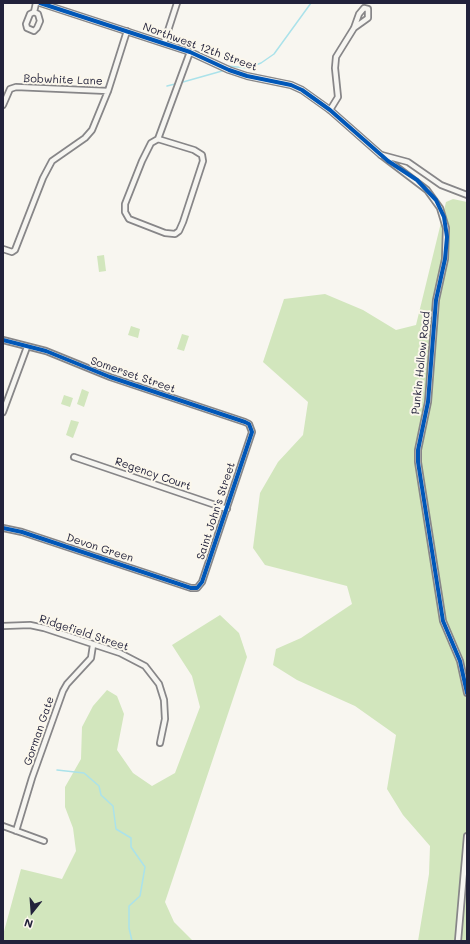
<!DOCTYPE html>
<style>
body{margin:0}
#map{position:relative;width:470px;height:944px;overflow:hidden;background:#f8f6f0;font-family:Mali,sans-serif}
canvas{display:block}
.frame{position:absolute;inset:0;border:4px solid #22223b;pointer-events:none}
.north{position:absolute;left:12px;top:892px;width:40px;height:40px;-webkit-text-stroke:3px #fbf7ec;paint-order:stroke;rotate:197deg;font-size:11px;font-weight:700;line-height:16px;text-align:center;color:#22223b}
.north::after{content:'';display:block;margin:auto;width:14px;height:18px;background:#22223b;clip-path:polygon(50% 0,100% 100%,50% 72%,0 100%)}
</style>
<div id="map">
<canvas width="470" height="944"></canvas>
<div class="frame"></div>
<div class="north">N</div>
</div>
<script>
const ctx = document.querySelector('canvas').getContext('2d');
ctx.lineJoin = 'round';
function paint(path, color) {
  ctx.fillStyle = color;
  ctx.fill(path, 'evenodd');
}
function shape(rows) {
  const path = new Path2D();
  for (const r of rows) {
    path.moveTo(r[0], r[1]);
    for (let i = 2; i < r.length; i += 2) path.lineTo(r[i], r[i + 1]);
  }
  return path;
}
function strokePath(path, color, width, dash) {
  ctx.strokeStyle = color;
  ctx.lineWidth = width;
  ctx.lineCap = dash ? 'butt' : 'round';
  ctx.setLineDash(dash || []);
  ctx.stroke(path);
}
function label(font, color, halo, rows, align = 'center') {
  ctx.font = font + ' Mali,sans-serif';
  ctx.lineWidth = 4;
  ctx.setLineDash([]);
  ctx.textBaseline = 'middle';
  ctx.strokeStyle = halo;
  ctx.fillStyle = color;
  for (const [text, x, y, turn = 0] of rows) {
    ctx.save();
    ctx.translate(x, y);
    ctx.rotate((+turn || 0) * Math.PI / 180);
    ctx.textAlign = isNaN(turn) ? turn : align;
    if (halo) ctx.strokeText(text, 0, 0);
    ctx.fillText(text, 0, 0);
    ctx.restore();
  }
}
const green = shape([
 [453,199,467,202,467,941,418,941,429,874,430,846,403,815,387,789,396,735,355,706,297,680,273,665,276,649,301,638,352,604,347,586,265,565,253,548,260,493,278,462,303,435,308,402,263,362,284,299,325,294,363,310,396,330,416,325,446,202],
 [104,255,106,271,99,272,97,256],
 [131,326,140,329,138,338,128,335],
 [182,334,189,336,184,351,177,349],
 [82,389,89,392,84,407,77,404],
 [64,395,73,398,70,407,61,404],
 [71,420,79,422,73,438,66,435],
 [220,615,239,633,247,657,165,902,174,922,193,941,3,941,3,935,21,869,62,879,76,851,73,828,65,807,65,787,81,759,82,727,93,706,107,690,117,696,124,714,117,750,133,773,152,786,175,773,200,707,192,676,172,645]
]);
const stream = shape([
 [227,66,248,68,261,63,274,54,311,3],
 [183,82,222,71],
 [167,86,175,84],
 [57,770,84,773,99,786,101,795,113,806,116,829,131,838,131,847,145,867,140,896,129,906,129,928,132,941]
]);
const minor = shape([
 [34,12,38,14,40,21,37,28,34,31,27,28,26,24,30,14,34,12,36,3],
 [164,43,177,3],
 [3,105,10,89,16,87,108,91],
 [330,110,338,97,335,68,336,57,354,28,359,14,364,8,368,9,368,18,354,28],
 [158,139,194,150,202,155,203,161,183,222,179,231,175,234,165,233,129,219,125,212,125,204,142,161,151,143,158,139],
 [158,139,190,52],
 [381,155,427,190,440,208,446,228,445,259,436,300,428,402,418,450,418,462,443,621,460,661,467,693],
 [382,155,408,162,441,185,467,195],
 [3,249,12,252,15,250,43,178,52,161,85,138,92,130,108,91,127,31],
 [3,340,46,351,110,377,245,422,249,424,252,432,202,582,197,588,191,588,22,532,3,528],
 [3,412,27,347],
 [74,457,227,509],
 [3,626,30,625,44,628,120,653,145,666,159,684,164,700,165,719,160,743],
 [3,826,44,841],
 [16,831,32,778,63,691,67,684,91,658,93,645],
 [458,941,467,836]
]);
const tertiary = shape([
 [40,3,190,52,229,70,247,76,291,85,302,90,330,110,381,155]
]);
const cycleway = shape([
 [40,3,190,52,229,70,247,76,291,85,302,90,330,110,388,161,417,180,436,200,444,217,447,237,445,259,436,300,428,402,418,450,418,462,443,621,460,661,467,693],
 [3,340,46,351,110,377,245,422,249,424,252,432,202,582,197,588,191,588,22,532,3,528]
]);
const streetNames = [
 ["Northwest 12th Street",200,47,20],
 ["Bobwhite Lane",63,80,2],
 ["Punkin Hollow Road",421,363,-84],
 ["Somerset Street",133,375,19],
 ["Regency Court",153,474,19],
 ["Saint John's Street",216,511,-72],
 ["Devon Green",100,548,18],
 ["Ridgefield Street",84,633,18],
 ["Gorman Gate",39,731,-71]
];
paint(green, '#d2e6bd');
strokePath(stream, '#abe2ea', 1.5);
strokePath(minor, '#878688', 8);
strokePath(tertiary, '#878688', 8);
strokePath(minor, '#f6f5f1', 4.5);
strokePath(tertiary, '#f6f5f1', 5.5);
strokePath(cycleway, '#0057b8', 4);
label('11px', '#22223b', '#fbf7ec', streetNames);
</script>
